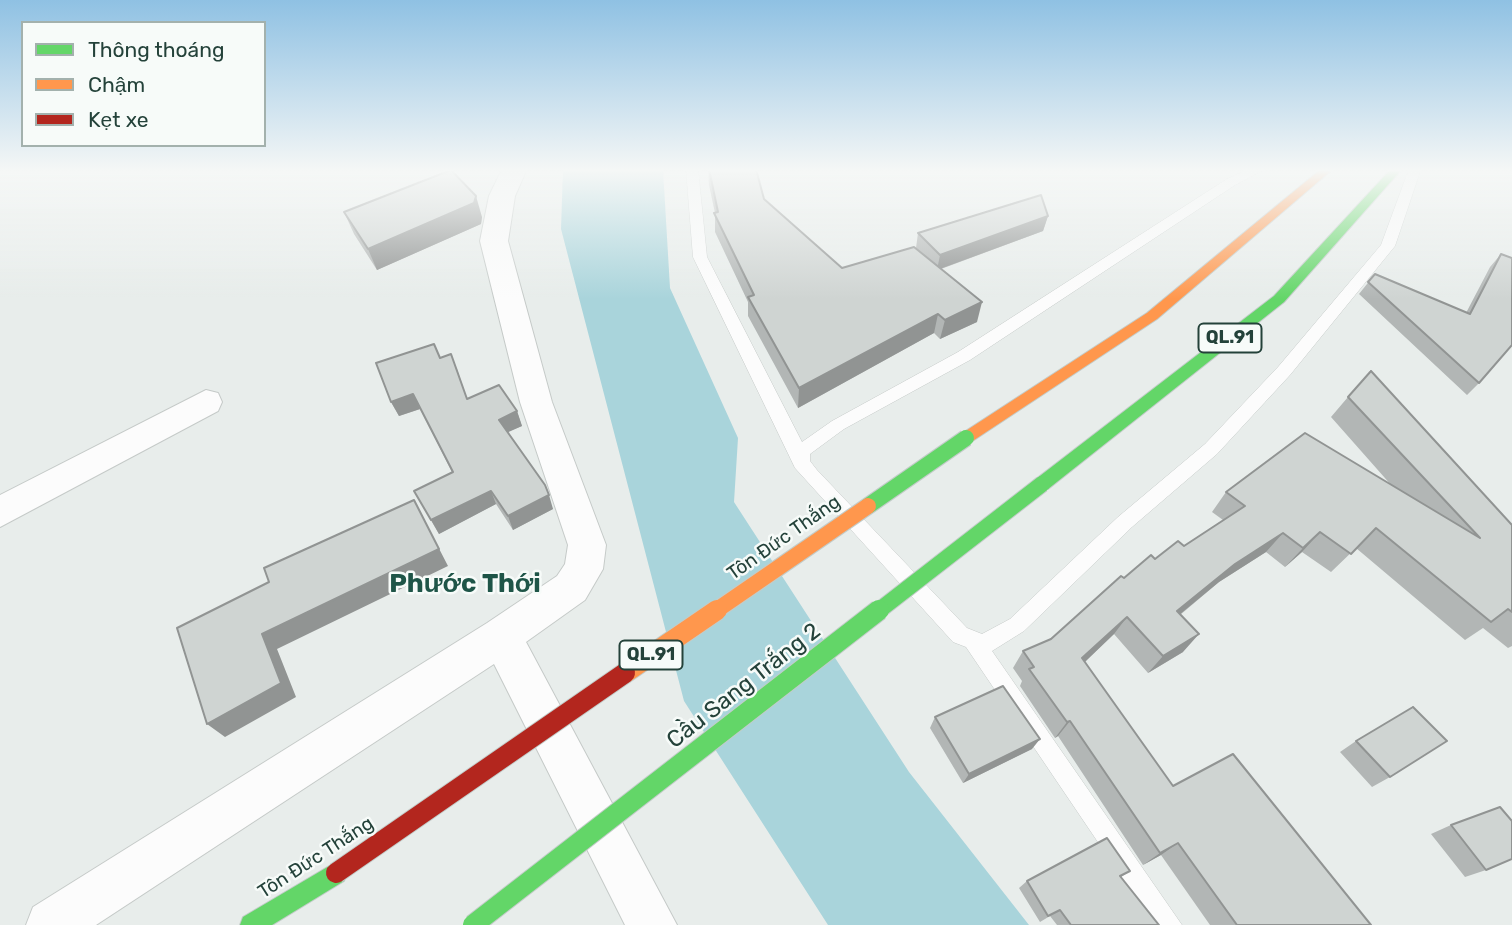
<!DOCTYPE html>
<meta charset="utf-8">
<style>
body{margin:0}
#map{position:relative;width:1512px;height:925px;overflow:hidden;background:#e8edeb;font-family:Rubik,sans-serif}
canvas{display:block}
.legend{position:absolute;left:21px;top:21px;width:245px;height:126px;box-sizing:border-box;background:#f7fbf9;border:2px solid #a3b1ad;margin:0;padding:9px 12px;list-style:none;font-size:21px;color:#24423a}
.legend li{display:flex;align-items:center;gap:14px;height:35px}
.legend b{width:35px;border:2px solid #a3b1ad}
</style>
<div id="map">
<canvas width="1512" height="925"></canvas>
<ul class="legend">
<li><b style="height:9px;background:#63d668"></b>Thông thoáng</li>
<li><b style="height:9px;background:#ff974d"></b>Chậm</li>
<li><b style="height:9px;background:#b3261e"></b>Kẹt xe</li>
</ul>
</div>
<script>
const ctx = document.querySelector('canvas').getContext('2d');
ctx.lineJoin = 'round';
function paint(path, color) {
  ctx.fillStyle = color;
  ctx.fill(path, 'evenodd');
}
function shape(rows) {
  const path = new Path2D();
  for (const r of rows) {
    path.moveTo(r[0], r[1]);
    for (let i = 2; i < r.length; i += 2) path.lineTo(r[i], r[i + 1]);
  }
  return path;
}
function strokePath(path, color, width, dash) {
  ctx.strokeStyle = color;
  ctx.lineWidth = width;
  ctx.lineCap = dash ? 'butt' : 'round';
  ctx.setLineDash(dash || []);
  ctx.stroke(path);
}
function label(font, color, halo, rows, align = 'center') {
  ctx.font = font + ' Rubik,sans-serif';
  ctx.lineWidth = 5;
  ctx.setLineDash([]);
  ctx.textBaseline = 'middle';
  ctx.strokeStyle = halo;
  ctx.fillStyle = color;
  for (const [text, x, y, turn = 0] of rows) {
    ctx.save();
    ctx.translate(x, y);
    ctx.rotate((+turn || 0) * Math.PI / 180);
    ctx.textAlign = isNaN(turn) ? turn : align;
    if (halo) ctx.strokeText(text, 0, 0);
    ctx.fillText(text, 0, 0);
    ctx.restore();
  }
}
const water = shape([
 [563,169,663,169,670,288,738,438,734,502,909,772,1029,925,828,925,684,701,561,229]
]);
const lane = shape([
 [686,169,698,169,707,257,802,442,832,421,958,352,1227,179,1249,169,1266,169,1235,185,970,360,844,429,810,454,810,461,817,470,967,628,982,634,1010,619,1118,517,1205,444,1278,367,1381,245,1409,169,1421,169,1395,246,1290,375,1217,454,1132,527,1024,631,992,651,1182,925,1154,925,966,647,953,642,795,468,693,257,686,169]
]);
const street = shape([
 [502,169,527,169,515,196,508,241,552,402,606,545,603,569,585,600,526,642,677,925,625,925,494,664,96,925,26,925,33,907,487,623,557,576,565,564,568,545,520,402,480,241,489,196,502,169],
 [206,390,218,393,222,402,218,411,0,527,0,495,206,390]
]);
const fast = shape([
 [1391,169,1402,169,1284,302,1048,489,1036,489,1034,484,1036,479,1274,296,1391,169],
 [336,862,344,865,347,873,344,881,272,925,240,925,243,917,336,862]
]);
const slow = shape([
 [1321,169,1333,169,1157,319,971,442,961,442,958,438,961,434,1147,313,1321,169]
]);
const fastBridgeFar1 = shape([
 [868,506,966,438],
 [877,612,1042,484]
]);
const fastBridge = shape([
 [473,925,879,610]
]);
const slowBridgeFar1 = shape([
 [714,612,868,506]
]);
const slowBridge = shape([
 [625,673,717,610]
]);
const jamBridge = shape([
 [336,873,625,673]
]);
const wall = shape([
 [708,169,764,199,842,268,921,253,916,248,918,233,1048,216,1043,231,941,269,977,322,940,339,934,333,798,408,748,316,748,302,715,232,715,213,709,185],
 [344,212,482,217,481,224,377,270,354,234],
 [1501,254,1479,383,1467,395,1359,294,1375,274,1466,313,1490,267],
 [440,358,457,369,467,399,517,411,522,426,507,432,553,509,513,530,496,504,439,534,414,491,452,472,420,409,399,416,391,402],
 [1348,397,1512,525,1512,646,1508,648,1483,628,1465,640,1356,548,1331,572,1302,552,1285,567,1266,552,1219,582,1180,615,1183,652,1148,673,1114,634,1085,662,1173,786,1371,925,1210,925,1161,855,1143,865,1058,736,1055,738,1020,686,1022,681,1013,668,1023,651,1051,639,1124,578,1155,559,1184,546,1223,520,1212,512,1226,492,1392,486,1331,417],
 [935,717,1032,749,963,783,930,728],
 [1356,741,1390,777,1372,787,1340,752],
 [1451,825,1486,870,1465,877,1431,834],
 [1130,871,1121,877,1159,925,1057,925,1050,916,1040,922,1019,888,1027,881]
]);
const shadedWall = shape([
 [476,196,482,217,481,224,377,270,368,249],
 [1048,216,1043,231,937,270,940,255],
 [982,302,977,322,940,339,945,320],
 [938,314,934,333,798,408,799,388],
 [413,394,420,409,399,416,391,402],
 [517,411,522,426,504,434,499,420],
 [491,491,496,504,439,534,431,520],
 [549,495,553,509,513,530,508,516],
 [414,500,448,566,277,649,296,697,225,737,207,724,262,634],
 [1320,532,1302,552,1285,567,1303,548],
 [1283,533,1266,552,1219,582,1162,629,1177,611,1235,564],
 [1127,617,1114,634,1071,675,1082,658],
 [1199,634,1183,652,1148,673,1163,656],
 [1070,721,1058,736,1055,738,1067,722],
 [1040,739,1032,749,963,783,969,774],
 [1178,843,1161,855,1143,865,1160,853]
]);
const building = shape([
 [709,169,756,169,764,199,842,268,914,247,982,302,945,320,938,314,799,388,748,297,754,295,714,213,718,212,709,169],
 [451,170,476,196,474,203,368,249,344,212,451,170],
 [1041,195,1048,216,940,255,918,233,1041,195],
 [1501,254,1512,258,1512,345,1479,383,1368,282,1375,274,1470,314,1501,254],
 [434,344,440,358,451,354,467,399,499,385,517,411,499,420,545,485,549,495,508,516,491,491,431,520,414,491,453,472,413,394,391,402,376,363,434,344],
 [1371,371,1512,525,1512,612,1508,609,1491,622,1376,528,1351,554,1320,532,1303,548,1283,533,1235,564,1177,611,1199,634,1163,656,1127,617,1082,658,1173,786,1233,754,1371,925,1237,925,1178,843,1160,853,1070,721,1067,722,1029,669,1034,667,1023,651,1051,639,1121,576,1124,578,1151,555,1155,559,1178,541,1184,546,1245,506,1226,492,1305,433,1480,538,1348,397,1371,371],
 [414,500,439,549,262,634,281,683,207,724,177,628,269,582,264,568,414,500],
 [1003,686,1040,739,969,774,935,717,1003,686],
 [1413,707,1447,741,1390,777,1356,741,1413,707],
 [1500,807,1512,821,1512,859,1486,870,1451,825,1500,807],
 [1107,838,1130,871,1120,876,1159,925,1071,925,1060,910,1048,916,1027,881,1107,838]
]);
const shields = [
 [1230,338,63],
 [651,655,63]
];
const shieldNames = [
 ["QL.91",1230,338],
 ["QL.91",651,655]
];
const streetNames = [
 ["Tôn Đức Thắng",784,538,-35],
 ["Tôn Đức Thắng",316,858,-33]
];
const nearStreetnames = [
 ["Cầu Sang Trắng 2",744,686,-38]
];
const districtNames = [
 ["Phước Thới",465,584]
];
paint(water, '#a9d4db');
strokePath(lane, '#c5cac8', 1);
strokePath(street, '#c5cac8', 2);
strokePath(fast, '#c3ccc9', 2);
strokePath(slow, '#c3ccc9', 2);
paint(lane, '#fcfcfc');
paint(street, '#fcfcfc');
paint(fast, '#63d668');
paint(slow, '#ff974d');
strokePath(fastBridgeFar1, '#c3ccc9', 18, []);
strokePath(fastBridge, '#c3ccc9', 22, []);
strokePath(slowBridgeFar1, '#c3ccc9', 18, []);
strokePath(slowBridge, '#c3ccc9', 22, []);
strokePath(jamBridge, '#c3ccc9', 22, []);
strokePath(fastBridgeFar1, '#63d668', 16);
strokePath(fastBridge, '#63d668', 20);
strokePath(slowBridgeFar1, '#ff974d', 16);
strokePath(slowBridge, '#ff974d', 20);
strokePath(jamBridge, '#b3261e', 20);
paint(wall, '#b2b6b5');
paint(shadedWall, '#919493');
paint(building, '#cfd4d2');
strokePath(building, '#919493', 2);
const sky = ctx.createLinearGradient(0, 0, 0, 299);
sky.addColorStop(0, '#8fc1e3');
sky.addColorStop(0.57, '#f5f7f6');
sky.addColorStop(1, '#f5f7f600');
ctx.fillStyle = sky;
ctx.fillRect(0, 0, 1512, 299);
for (const [x, y, w] of shields) {
  const box = new Path2D();
  box.roundRect(x - w / 2, y - 14.5, w, 29, 5);
  ctx.fillStyle = '#f7fbf9';
  ctx.fill(box);
  strokePath(box, '#24423a', 2);
}
label('bold 18px', '#24423a', null, shieldNames);
label('19px', '#24423a', '#f7fbf9', streetNames);
label('23px', '#24423a', '#f7fbf9', nearStreetnames);
label('bold 26px', '#1f5548', '#f7fbf9', districtNames);
</script>
